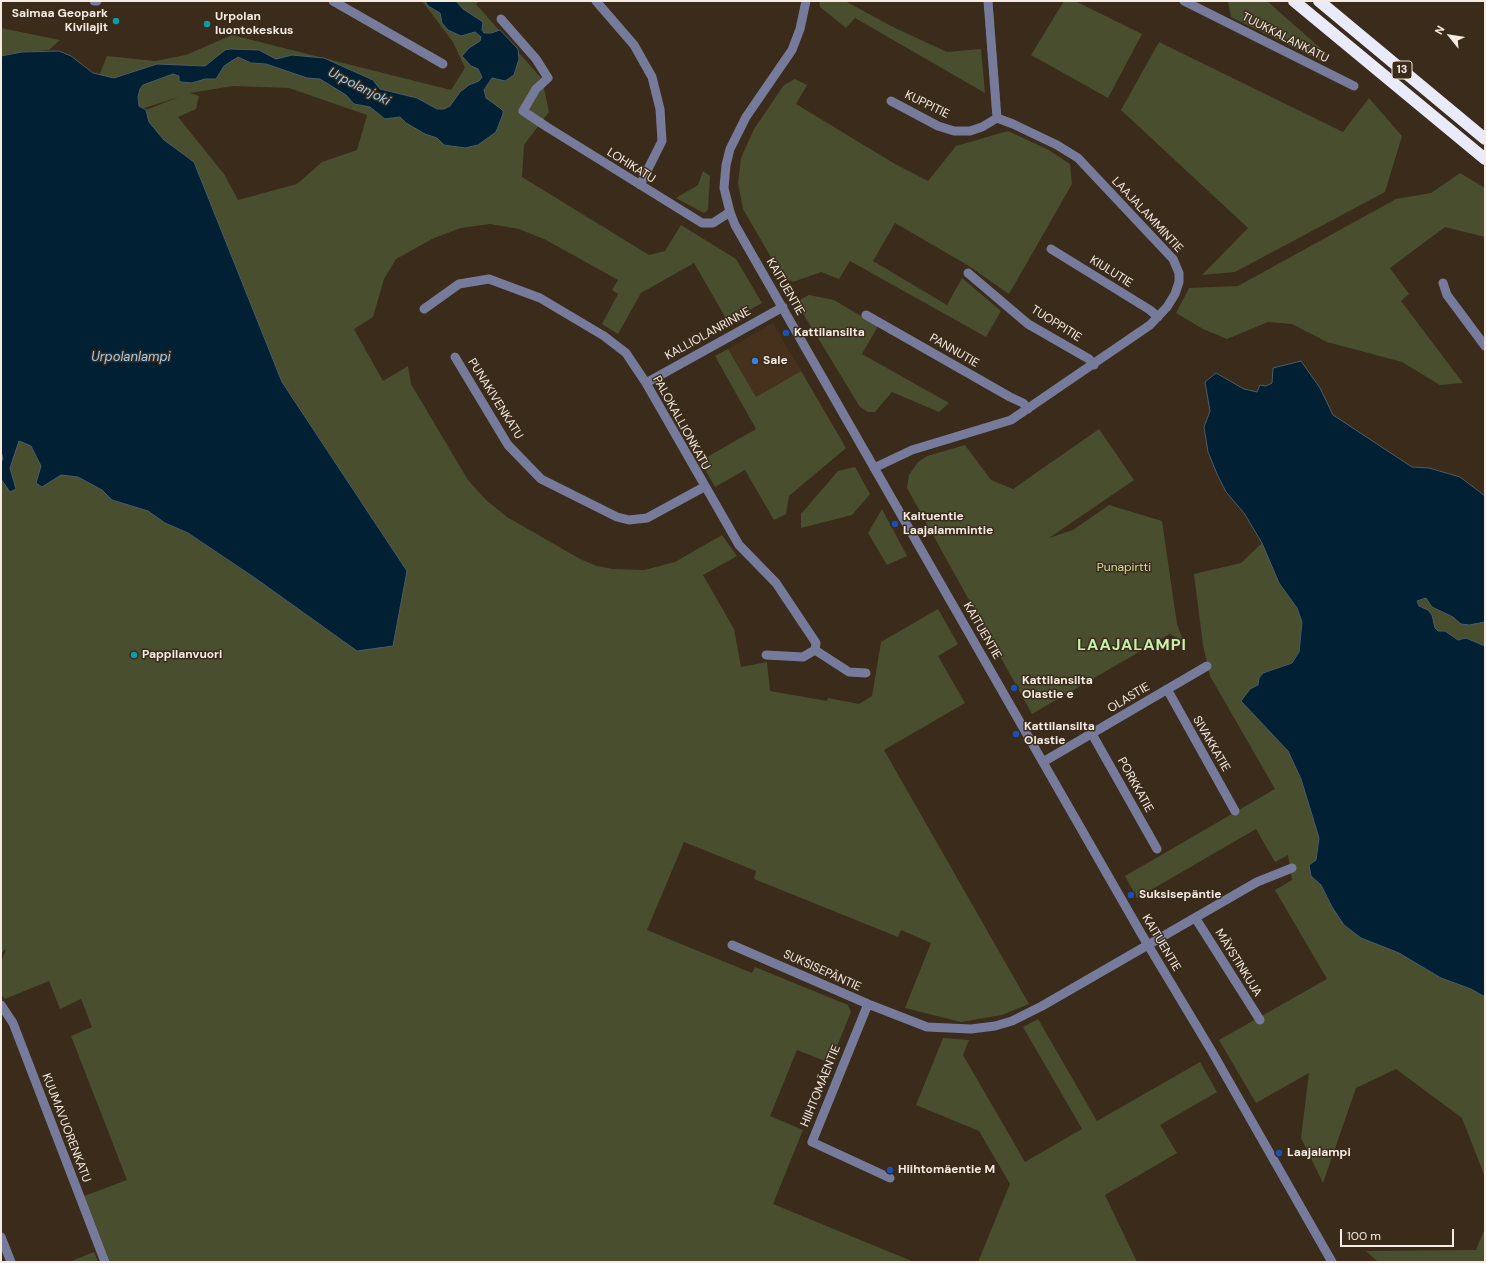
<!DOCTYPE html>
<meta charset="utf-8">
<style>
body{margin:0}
#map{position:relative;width:1486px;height:1263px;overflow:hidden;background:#3a2b1b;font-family:"DM Sans",sans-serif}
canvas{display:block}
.frame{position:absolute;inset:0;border:2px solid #f5ebe1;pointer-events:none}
.north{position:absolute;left:1430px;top:16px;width:40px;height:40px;-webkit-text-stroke:3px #3a2b1b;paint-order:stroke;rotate:300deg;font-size:11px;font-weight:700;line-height:16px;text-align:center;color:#f5ebe1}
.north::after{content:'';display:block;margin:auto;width:14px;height:18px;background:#f5ebe1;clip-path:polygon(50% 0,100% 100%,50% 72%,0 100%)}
.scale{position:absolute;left:1340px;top:1229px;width:114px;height:18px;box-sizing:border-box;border:2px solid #f5ebe1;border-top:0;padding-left:5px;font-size:12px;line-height:14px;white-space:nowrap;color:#f5ebe1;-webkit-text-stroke:3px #3a2b1b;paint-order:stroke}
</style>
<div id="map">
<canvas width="1486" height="1263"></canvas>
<div class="frame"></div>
<div class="north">N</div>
<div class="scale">100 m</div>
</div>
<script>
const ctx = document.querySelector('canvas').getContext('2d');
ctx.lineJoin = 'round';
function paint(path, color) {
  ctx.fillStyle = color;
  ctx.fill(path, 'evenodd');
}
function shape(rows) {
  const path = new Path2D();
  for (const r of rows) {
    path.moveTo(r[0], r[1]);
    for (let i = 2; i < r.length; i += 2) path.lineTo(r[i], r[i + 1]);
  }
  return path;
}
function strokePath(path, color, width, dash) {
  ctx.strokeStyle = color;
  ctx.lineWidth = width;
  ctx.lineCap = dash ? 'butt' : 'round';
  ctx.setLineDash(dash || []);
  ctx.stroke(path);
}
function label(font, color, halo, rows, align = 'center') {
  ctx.font = font + ' "DM Sans",sans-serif';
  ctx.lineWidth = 3;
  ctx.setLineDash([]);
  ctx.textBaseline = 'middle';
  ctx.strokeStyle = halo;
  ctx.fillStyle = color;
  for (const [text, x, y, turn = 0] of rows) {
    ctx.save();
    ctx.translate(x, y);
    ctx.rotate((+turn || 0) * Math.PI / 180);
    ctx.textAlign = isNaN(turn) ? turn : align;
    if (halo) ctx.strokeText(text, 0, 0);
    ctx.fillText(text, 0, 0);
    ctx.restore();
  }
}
const built = shape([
 [773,323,801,371,756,397,728,349]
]);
const green = shape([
 [422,1,479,1,476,4,542,79,549,112,524,145,522,177,649,255,665,251,681,225,736,259,762,303,728,322,694,263,641,293,618,334,602,324,618,294,612,290,618,280,546,240,519,229,490,224,461,228,434,238,396,259,384,279,373,317,354,329,383,381,408,366,411,384,468,480,486,500,507,517,580,559,597,566,613,569,644,570,675,562,722,535,737,556,703,575,734,629,741,667,767,662,770,691,827,701,828,698,859,704,872,696,881,642,938,609,958,644,938,656,965,703,884,750,1029,1004,1002,1015,961,1022,905,1008,931,943,901,930,898,937,754,879,756,871,684,842,647,930,752,973,755,967,848,1005,851,1012,830,1063,797,1050,770,1116,803,1130,773,1204,914,1262,110,1262,84,1196,127,1180,71,1036,92,1027,81,999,60,1009,49,981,5,999,1,995,1,963,6,949,1,953,1,436,20,435,67,476,78,477,102,490,112,500,148,511,165,523,188,533,255,578,407,571,282,382,194,162,164,140,149,122,146,110,179,97,135,111,98,78,107,56,155,61,186,55,232,35,451,90,465,68,453,42],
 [233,86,289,88,367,115,357,150,322,162,297,184,238,200,224,174,178,117,196,109,199,96,190,93],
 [819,1,845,1,893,27,947,52,981,49,985,93,855,18,846,28,820,7],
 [1064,1,1075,1,1142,34,1108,98,1031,55],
 [1228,1,1267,1,1327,54,1321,61,1231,17],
 [1,28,60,40,49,50,22,52,1,56],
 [1159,42,1343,132,1369,98,1402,136,1385,192,1235,272,1202,275,1248,228,1121,110],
 [795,79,807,85,796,104,895,164,928,181,956,146,1008,131,1049,150,1070,164,1072,184,1009,294,969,266,895,223,873,261,947,305,962,278,1001,311,986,337,850,261,839,279,821,272,793,282,783,278,743,209,738,183,741,158,754,129,784,85],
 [703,171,710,176,708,210,704,213,676,198,698,185],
 [1460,173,1485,188,1485,237,1445,227,1390,268,1409,294,1401,301,1463,383,1440,385,1402,362,1327,342,1292,324,1268,322,1227,339,1203,329,1176,313,1189,288,1238,286,1396,199,1431,193],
 [809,295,834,300,878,326,862,354,949,403,939,412,892,392,875,412,868,412,860,407,796,302],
 [728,349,756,397,801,371,846,448,789,496,786,514,774,520,745,470,715,487,700,461,756,429,715,356],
 [1099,429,1134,480,1049,538,1073,530,1109,505,1162,521,1177,624,1184,643,1170,634,1032,714,907,488,909,475,918,462,927,456,965,445,991,480,1013,489],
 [855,467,870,494,852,515,801,528,801,514,838,471],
 [882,509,907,556,887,565,868,533],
 [1262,543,1279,583,1297,608,1302,622,1299,652,1291,663,1263,673,1259,685,1250,689,1241,701,1288,751,1301,779,1319,838,1316,860,1321,885,1332,907,1399,953,1441,977,1471,989,1485,997,1485,1177,1462,1118,1396,1069,1356,1088,1323,1183,1301,1138,1309,1073,1256,1103,1219,1040,1327,979,1275,890,1292,880,1288,855,1275,862,1256,829,1137,898,1125,876,1275,789,1210,676,1203,645,1194,574,1241,563],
 [1426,598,1432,607,1453,617,1461,624,1469,625,1485,622,1485,646,1466,638,1458,640,1445,631,1438,631,1435,628,1432,615,1428,610,1419,606,1417,601],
 [1038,1019,1097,1121,1200,1062,1217,1092,1160,1125,1177,1153,1105,1195,1137,1262,978,1262,1010,1184,979,1131,916,1105,943,1038,969,1040,963,1055,1025,1162,1082,1129,1023,1027],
 [1485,1228,1485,1262,1378,1262,1366,1251,1476,1250],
 [94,1252,98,1262,69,1262]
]);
const water = shape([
 [425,1,456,1,463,9,483,22,482,30,484,33,491,33,500,30,518,49,519,59,514,75,505,81,492,78,484,90,486,98,500,108,503,111,503,114,496,132,478,145,465,148,444,145,437,138,425,134,406,123,400,117,385,119,370,107,354,104,346,95,320,79,307,78,266,64,251,63,238,57,224,66,216,79,205,79,192,83,181,82,179,81,179,76,173,74,143,85,140,89,138,97,139,106,146,110,149,122,164,140,194,162,282,382,407,571,393,646,357,651,255,578,188,533,165,523,148,511,112,500,102,490,78,477,61,475,42,487,36,483,41,466,31,446,19,441,10,468,16,489,10,492,1,479,1,463,3,458,1,452,1,56,22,52,59,51,71,56,93,73,114,78,157,64,205,66,225,50,230,49,259,50,276,59,292,55,324,58,373,80,380,89,417,98,437,109,444,109,450,106,460,92,469,85,479,81,482,77,478,69,471,66,462,56,469,48,480,41,481,37,475,32,461,36,448,30,442,23,440,13,428,6,425,1],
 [1301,361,1320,388,1333,415,1412,467,1429,468,1460,477,1485,496,1485,622,1469,625,1461,624,1453,617,1432,607,1426,598,1417,601,1419,606,1428,610,1432,615,1435,628,1438,631,1445,631,1458,640,1466,638,1485,646,1485,997,1471,989,1441,978,1399,953,1361,938,1344,925,1332,907,1321,885,1311,876,1309,865,1316,860,1319,838,1301,779,1288,751,1241,701,1250,689,1258,685,1259,678,1263,673,1292,663,1299,652,1302,622,1297,608,1279,583,1262,543,1244,513,1226,492,1217,474,1208,452,1204,427,1210,411,1205,382,1216,373,1244,389,1257,392,1260,385,1266,386,1272,383,1273,368,1301,361]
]);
const minor = shape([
 [94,1,97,1],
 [333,1,443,64],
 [596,1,634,45,652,77,660,109,662,141,640,185],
 [806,1,800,29,792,50,746,117,730,149,726,165,724,188,730,212,735,225,1142,935,1211,1050,1332,1262],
 [988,1,997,118],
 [1184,1,1354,86],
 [501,19,536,59,548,78,536,89,523,111,547,127,702,223,713,223,730,212],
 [891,101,938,126,954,131,970,131,982,127,997,118],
 [1051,249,1150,310,1158,317],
 [968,273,1028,324,1089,359,1094,365],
 [1443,283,1447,295,1485,346],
 [424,309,459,284,489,279,540,298,604,336,626,353,646,383,739,545,776,583,816,643,815,650,803,657,766,655],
 [866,315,1010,397,1023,403,1028,409],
 [455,357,508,445,541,479,617,517,629,520,647,518,704,487],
 [646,383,783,307],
 [874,468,912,450,1011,420,1150,325,1167,307,1175,294,1179,282,1179,273,1173,259,1078,158,1057,145,1013,124,997,118],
 [815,650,849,672,866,673],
 [1167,689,1235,811],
 [1092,734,1157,849],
 [1043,762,1207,666],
 [1196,919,1260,1020],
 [732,945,868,1004,927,1027,971,1029,995,1026,1012,1021,1042,1006,1257,882,1292,868],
 [868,1004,812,1142,890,1178],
 [1,1005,13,1023,105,1262],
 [1,1237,11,1262]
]);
const highway = shape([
 [1294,1,1485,159],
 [1319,1,1485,139]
]);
const markers = [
 [116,21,4,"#0f9aa8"],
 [207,24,4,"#0f9aa8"],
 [786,333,4,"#1a4fb4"],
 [755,361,4,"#3f7fe0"],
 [895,524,4,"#1a4fb4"],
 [134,655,4,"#0f9aa8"],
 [1014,688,4,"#1a4fb4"],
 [1016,734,4,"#1a4fb4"],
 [1131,895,4,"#1a4fb4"],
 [1279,1153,4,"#1a4fb4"],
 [890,1170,4,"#1a4fb4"]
];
const shields = [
 [1402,70,20]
];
const shieldNames = [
 ["13",1402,70]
];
const poiNames = [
 ["Saimaa Geopark",108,14,"right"],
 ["Kivilajit",108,28,"right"],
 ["Urpolan",215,17],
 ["luontokeskus",215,31],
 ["Kattilansilta",794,333],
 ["Sale",763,361],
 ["Kaituentie",903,517],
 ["Laajalammintie",903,531],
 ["Pappilanvuori",142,655],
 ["Kattilansilta",1022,681],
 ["Olastie e",1022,695],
 ["Kattilansilta",1024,727],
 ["Olastie",1024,741],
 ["Suksisepäntie",1139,895],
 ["Laajalampi",1287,1153],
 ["Hiihtomäentie M",898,1170]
];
const streetNames = [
 ["TUUKKALANKATU",1285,38,27],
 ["KUPPITIE",927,105,26],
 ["LOHIKATU",631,166,32],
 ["LAAJALAMMINTIE",1147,215,47],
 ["KIULUTIE",1111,272,32],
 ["KAITUENTIE",785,287,60],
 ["TUOPPITIE",1056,324,32],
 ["KALLIOLANRINNE",708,334,-29],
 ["PANNUTIE",954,351,30],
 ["PUNAKIVENKATU",495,399,58],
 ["PALOKALLIONKATU",681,423,61],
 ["KAITUENTIE",982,631,60],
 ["OLASTIE",1129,698,-31],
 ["SIVAKKATIE",1211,744,60],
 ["PORKKATIE",1135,785,61],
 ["KAITUENTIE",1161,943,59],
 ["MÄYSTINKUJA",1238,963,58],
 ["SUKSISEPÄNTIE",822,971,24],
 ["HIIHTOMÄENTIE",821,1086,-68],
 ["KUUMAVUORENKATU",66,1128,69]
];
const parkNames = [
 ["Punapirtti",1124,568]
];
const waterNames = [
 ["Urpolanjoki",359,87,27],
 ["Urpolanlampi",131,358]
];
const districtNames = [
 ["LAAJALAMPI",1132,646]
];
paint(built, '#45311c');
paint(green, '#494e2e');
paint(water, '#022033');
strokePath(water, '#4b5d67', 1);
strokePath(minor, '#777b9b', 9);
strokePath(highway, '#e9ebfb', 12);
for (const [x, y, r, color] of markers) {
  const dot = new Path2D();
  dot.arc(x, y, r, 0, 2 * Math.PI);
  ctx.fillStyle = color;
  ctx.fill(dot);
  strokePath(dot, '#3a2b1b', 1.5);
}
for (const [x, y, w] of shields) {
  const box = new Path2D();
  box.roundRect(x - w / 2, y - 9, w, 18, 3);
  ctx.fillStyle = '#3a2b1b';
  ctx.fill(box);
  strokePath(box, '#f5ebe1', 1);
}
label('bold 11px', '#f5ebe1', null, shieldNames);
label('bold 12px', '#f5ebe1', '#3a2b1b', poiNames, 'left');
label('12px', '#f5ebe1', '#3a2b1b', streetNames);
label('12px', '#d4dfa2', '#3a2b1b', parkNames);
label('italic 13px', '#99cff9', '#3a2b1b', waterNames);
ctx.letterSpacing = '1px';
label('bold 16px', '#c7f1ad', '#3a2b1b', districtNames);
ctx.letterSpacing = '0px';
</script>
